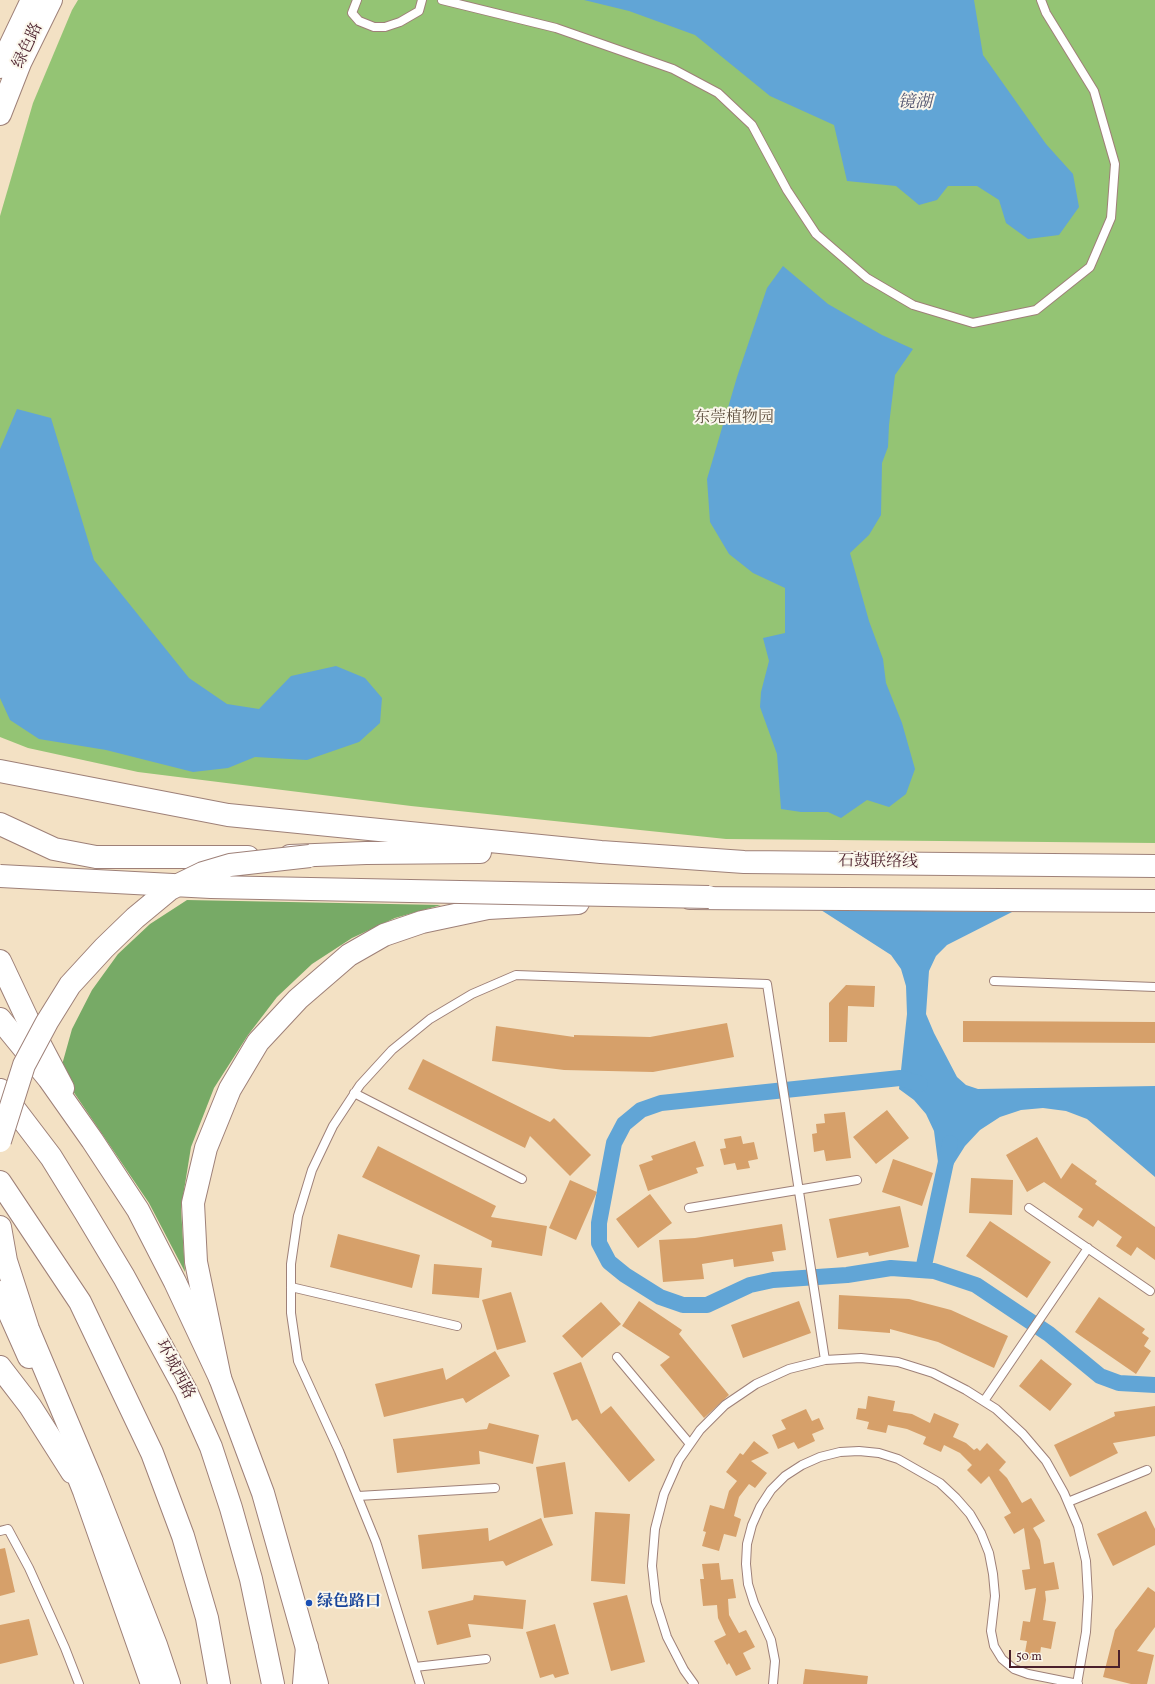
<!DOCTYPE html>
<meta charset="utf-8">
<style>
body{margin:0}
#map{position:relative;width:1155px;height:1684px;overflow:hidden;background:#f3e1c4;font-family:Vollkorn,serif}
canvas{display:block}
.scale{position:absolute;left:1009px;top:1650px;width:111px;height:18px;box-sizing:border-box;border:2px solid #4a1f2b;border-top:0;padding-left:5px;font-size:12px;line-height:14px;white-space:nowrap;color:#4a1f2b;-webkit-text-stroke:3px #fbf7ec;paint-order:stroke}
</style>
<div id="map">
<canvas width="1155" height="1684"></canvas>
<div class="scale">50 m</div>
</div>
<script>
const ctx = document.querySelector('canvas').getContext('2d');
ctx.lineJoin = 'round';
function paint(path, color) {
  ctx.fillStyle = color;
  ctx.fill(path, 'evenodd');
}
function shape(rows) {
  const path = new Path2D();
  for (const r of rows) {
    path.moveTo(r[0], r[1]);
    for (let i = 2; i < r.length; i += 2) path.lineTo(r[i], r[i + 1]);
  }
  return path;
}
function strokePath(path, color, width, dash) {
  ctx.strokeStyle = color;
  ctx.lineWidth = width;
  ctx.lineCap = dash ? 'butt' : 'round';
  ctx.setLineDash(dash || []);
  ctx.stroke(path);
}
function label(font, color, halo, rows, align = 'center') {
  ctx.font = font + ' Vollkorn,"Noto Serif SC",serif';
  ctx.lineWidth = 4;
  ctx.setLineDash([]);
  ctx.textBaseline = 'middle';
  ctx.strokeStyle = halo;
  ctx.fillStyle = color;
  for (const [text, x, y, turn = 0] of rows) {
    ctx.save();
    ctx.translate(x, y);
    ctx.rotate((+turn || 0) * Math.PI / 180);
    ctx.textAlign = isNaN(turn) ? turn : align;
    if (halo) ctx.strokeText(text, 0, 0);
    ctx.fillText(text, 0, 0);
    ctx.restore();
  }
}
const green = shape([
 [78,0,1155,0,1155,843,726,839,411,806,138,772,28,748,0,737,0,216,33,103,72,10]
]);
const forest = shape([
 [187,900,441,905,395,918,352,938,312,964,277,997,248,1035,214,1088,191,1147,181,1209,185,1272,149,1203,60,1072,72,1029,92,990,118,954,150,924]
]);
const water = shape([
 [584,0,974,0,983,55,1046,144,1073,174,1079,207,1059,235,1028,239,1006,223,999,200,977,186,948,186,937,200,919,205,896,186,847,181,834,125,770,96,695,35,629,11],
 [783,266,828,304,882,335,913,349,895,375,889,425,888,447,882,463,881,515,869,535,850,553,869,621,883,659,886,683,902,723,915,769,906,794,889,807,867,800,841,818,828,812,801,812,781,809,777,754,760,707,761,692,769,661,763,638,785,633,785,588,753,573,729,554,710,522,707,479,737,377,767,288],
 [17,409,51,418,94,560,189,678,227,704,259,709,291,676,336,666,365,678,382,698,380,723,359,742,307,760,255,757,228,768,193,772,106,750,39,739,10,720,0,698,0,449],
 [821,910,1012,912,947,945,936,956,929,971,926,1014,934,1033,957,1077,966,1085,978,1089,1155,1086,1155,1177,1087,1119,1066,1111,1043,1108,1021,1110,1000,1117,980,1130,965,1146,953,1165,938,1162,934,1131,926,1114,914,1100,899,1089,907,1014,906,986,901,969,891,955]
]);
const canal = shape([
 [920,1084,900,1078,661,1103,641,1110,624,1124,614,1143,599,1223,599,1243,609,1262,625,1275,660,1297,683,1305,707,1305,750,1285,773,1280,847,1275,891,1268,934,1271,976,1285,1049,1334,1100,1376,1119,1383,1155,1385],
 [923,1270,950,1143]
]);
const building = shape([
 [846,985,875,986,874,1007,848,1006,847,1042,829,1042,829,1003],
 [963,1021,1155,1022,1155,1043,963,1042],
 [727,1023,734,1057,653,1072,564,1070,492,1061,496,1026,574,1037,574,1035,650,1037],
 [423,1059,550,1122,554,1118,591,1155,570,1176,530,1136,525,1148,408,1089],
 [887,1110,909,1138,876,1164,853,1137],
 [845,1112,851,1158,826,1161,824,1150,814,1152,812,1134,817,1133,816,1124,825,1123,824,1114],
 [741,1136,743,1144,754,1142,758,1159,748,1161,750,1168,737,1170,735,1163,724,1165,720,1149,726,1148,724,1139],
 [1037,1137,1061,1179,1072,1163,1097,1181,1095,1184,1155,1227,1155,1260,1137,1247,1131,1256,1116,1246,1122,1237,1098,1220,1093,1227,1078,1217,1083,1209,1044,1182,1027,1192,1006,1155],
 [695,1141,704,1166,696,1168,698,1173,648,1191,639,1165,653,1160,651,1156],
 [378,1146,496,1206,491,1217,547,1226,542,1256,491,1247,492,1241,362,1177],
 [893,1159,933,1173,922,1206,882,1192],
 [971,1178,1013,1180,1012,1215,969,1213],
 [570,1180,597,1192,576,1240,549,1228],
 [650,1194,672,1223,638,1248,616,1219],
 [900,1206,909,1247,869,1256,868,1252,837,1258,829,1219],
 [990,1221,1051,1262,1027,1298,966,1256],
 [782,1224,786,1250,772,1252,774,1261,734,1267,733,1259,702,1264,704,1279,663,1282,659,1240,695,1238],
 [338,1234,420,1255,412,1288,330,1267],
 [434,1264,482,1268,479,1298,432,1294],
 [511,1292,526,1342,497,1350,482,1300],
 [839,1295,909,1299,951,1310,1008,1336,994,1368,938,1342,890,1329,890,1333,838,1329],
 [1099,1297,1145,1329,1142,1333,1149,1338,1144,1346,1151,1351,1136,1374,1075,1332],
 [639,1301,682,1330,679,1334,729,1395,704,1418,660,1365,670,1357,622,1326],
 [799,1301,811,1333,743,1358,731,1325],
 [601,1302,621,1324,582,1358,562,1336],
 [495,1351,510,1376,466,1403,463,1398,384,1417,375,1384,443,1368,446,1380],
 [1041,1359,1072,1384,1050,1411,1019,1386],
 [581,1362,601,1414,611,1406,655,1460,629,1482,577,1419,572,1421,553,1373],
 [868,1396,895,1401,893,1411,912,1414,930,1423,934,1413,959,1424,953,1437,966,1443,974,1450,977,1448,980,1451,987,1443,1006,1462,999,1470,1007,1478,1022,1503,1031,1498,1045,1521,1033,1528,1040,1540,1044,1564,1054,1562,1059,1589,1045,1591,1046,1600,1043,1620,1056,1622,1051,1649,1041,1647,1039,1661,1024,1658,1027,1641,1020,1640,1023,1621,1030,1622,1036,1588,1025,1590,1022,1570,1030,1569,1024,1528,1014,1534,1004,1517,1011,1513,989,1476,981,1484,967,1470,972,1465,960,1453,944,1445,941,1452,923,1444,926,1437,907,1429,888,1425,886,1433,867,1429,869,1422,856,1419,858,1408,866,1409],
 [1155,1406,1155,1436,1113,1443,1118,1453,1070,1477,1054,1445,1115,1416,1114,1412],
 [806,1409,812,1421,819,1418,824,1429,812,1434,815,1441,798,1449,794,1442,778,1449,772,1435,786,1429,781,1420],
 [489,1423,539,1435,533,1464,479,1451,480,1464,397,1473,393,1439,487,1429],
 [754,1441,769,1453,751,1461,767,1473,755,1488,749,1484,739,1497,734,1516,741,1519,736,1537,724,1534,719,1551,702,1546,706,1532,703,1531,710,1505,724,1509,729,1491,737,1481,726,1472,740,1453,743,1455],
 [565,1462,573,1514,544,1518,536,1467],
 [1146,1511,1155,1529,1155,1545,1113,1566,1097,1534],
 [595,1512,630,1514,625,1584,591,1581],
 [541,1518,553,1545,506,1566,503,1561,422,1569,418,1535,488,1528,489,1541],
 [5,1548,15,1592,0,1596,0,1549],
 [719,1563,721,1580,733,1579,736,1598,728,1599,729,1615,739,1633,746,1630,755,1647,743,1653,751,1669,736,1676,729,1663,727,1665,714,1641,726,1635,718,1618,717,1605,703,1606,700,1579,704,1579,702,1564],
 [1148,1587,1155,1592,1155,1627,1137,1651,1154,1655,1147,1684,1131,1684,1103,1677,1115,1630],
 [474,1595,526,1600,523,1629,468,1624,471,1637,437,1645,428,1611,473,1600],
 [627,1595,645,1662,611,1671,593,1603],
 [29,1619,38,1655,0,1664,0,1625],
 [555,1624,569,1674,555,1678,553,1674,540,1678,526,1632],
 [805,1669,868,1676,867,1684,803,1684]
]);
const lane = shape([
 [357,0,352,13,359,21,374,27,385,27,400,22,419,11,422,0],
 [442,0,556,28,673,69,718,93,752,125,787,190,816,234,867,278,913,305,973,323,1036,310,1090,267,1111,218,1115,164,1094,91,1046,13,1041,0],
 [994,981,1155,987],
 [354,1093,522,1179],
 [689,1208,857,1180],
 [1029,1208,1150,1291],
 [291,1287,457,1326],
 [617,1357,690,1444],
 [984,1401,1088,1248],
 [358,1496,495,1488],
 [1068,1502,1147,1470],
 [0,1531,8,1529,29,1568,65,1648,79,1684],
 [415,1667,486,1659],
 [420,1684,376,1542,339,1451,298,1361,291,1313,291,1264,298,1216,312,1170,333,1126,360,1085,392,1050,430,1019,472,994,516,975,767,984,825,1360],
 [694,1684,684,1670,667,1637,656,1602,652,1566,655,1529,664,1494,679,1460,700,1430,725,1405,756,1384,789,1369,825,1360,861,1358,898,1362,933,1373,966,1390,996,1409,1023,1434,1046,1461,1064,1493,1078,1526,1086,1561,1088,1597,1086,1632,1077,1684],
 [773,1684,775,1661,771,1640,754,1603,748,1584,746,1564,747,1544,752,1525,760,1507,771,1490,785,1476,802,1465,820,1457,840,1452,859,1451,879,1453,898,1459,940,1483,956,1498,970,1514,981,1533,989,1553,993,1574,995,1596,991,1631,994,1646,1002,1659,1014,1669,1028,1674,1078,1684]
]);
const secondary = shape([
 [0,67,32,0],
 [0,114,20,63,51,0],
 [0,961,33,1031,63,1088],
 [0,1367,30,1406,72,1472]
]);
const primary = shape([
 [0,1019,49,1079,92,1140,138,1210,175,1282,220,1378,263,1493,317,1684],
 [0,1292,29,1357],
 [66,1446,84,1491,152,1684]
]);
const highway = shape([
 [0,771,228,815,601,852,744,862,1155,866],
 [0,824,54,849,96,857,248,857],
 [290,856,366,853,480,852],
 [690,898,1155,901],
 [0,1090,51,1157,85,1212,124,1277,186,1391,211,1447,231,1508,251,1579,273,1684],
 [0,1182,80,1302,152,1453,183,1536,207,1618,219,1684],
 [0,1227,6,1261,28,1329,92,1481,156,1645,169,1684],
 [220,1378,196,1262,193,1203,206,1148,230,1089,258,1042,298,999,349,955,384,935,422,922,488,908,578,903],
 [304,1684,307,1647]
]);
const highwayBridge = shape([
 [0,876,211,887,709,897],
 [0,1141,24,1065,47,1022,70,985,104,948,135,918,170,889,203,873,230,865,310,856]
]);
const markers = [
 [309,1603,4,"#1a4fb4"]
];
const streetNames = [
 ["绿色路",29,46,-65],
 ["石鼓联络线",878,863,1],
 ["环城西路",174,1370,62]
];
const parkNames = [
 ["东莞植物园",734,419]
];
const transitNames = [
 ["绿色路口",317,1603]
];
const waterNames = [
 ["镜湖",915,104]
];
paint(green, '#94c474');
paint(forest, '#7a6');
paint(water, '#61a5d6');
strokePath(canal, '#61a5d6', 16);
paint(building, '#d6a06a');
strokePath(lane, '#9e8078', 10);
strokePath(secondary, '#9e8078', 24);
strokePath(primary, '#9e8078', 24);
strokePath(highway, '#9e8078', 24);
strokePath(lane, '#fff', 8);
strokePath(secondary, '#fff', 22);
strokePath(primary, '#fff', 22);
strokePath(highway, '#fff', 22);
strokePath(highwayBridge, '#9e8078', 24, []);
strokePath(highwayBridge, '#fff', 22);
for (const [x, y, r, color] of markers) {
  const dot = new Path2D();
  dot.arc(x, y, r, 0, 2 * Math.PI);
  ctx.fillStyle = color;
  ctx.fill(dot);
  strokePath(dot, '#fbf7ec', 1.5);
}
label('16px', '#4a1f2b', '#fbf7ec', streetNames);
label('16px', '#605141', '#fbf7ec', parkNames);
label('bold 16px', '#164399', '#fbf7ec', transitNames, 'left');
label('italic 17px', '#53556f', '#fbf7ec', waterNames);
</script>
